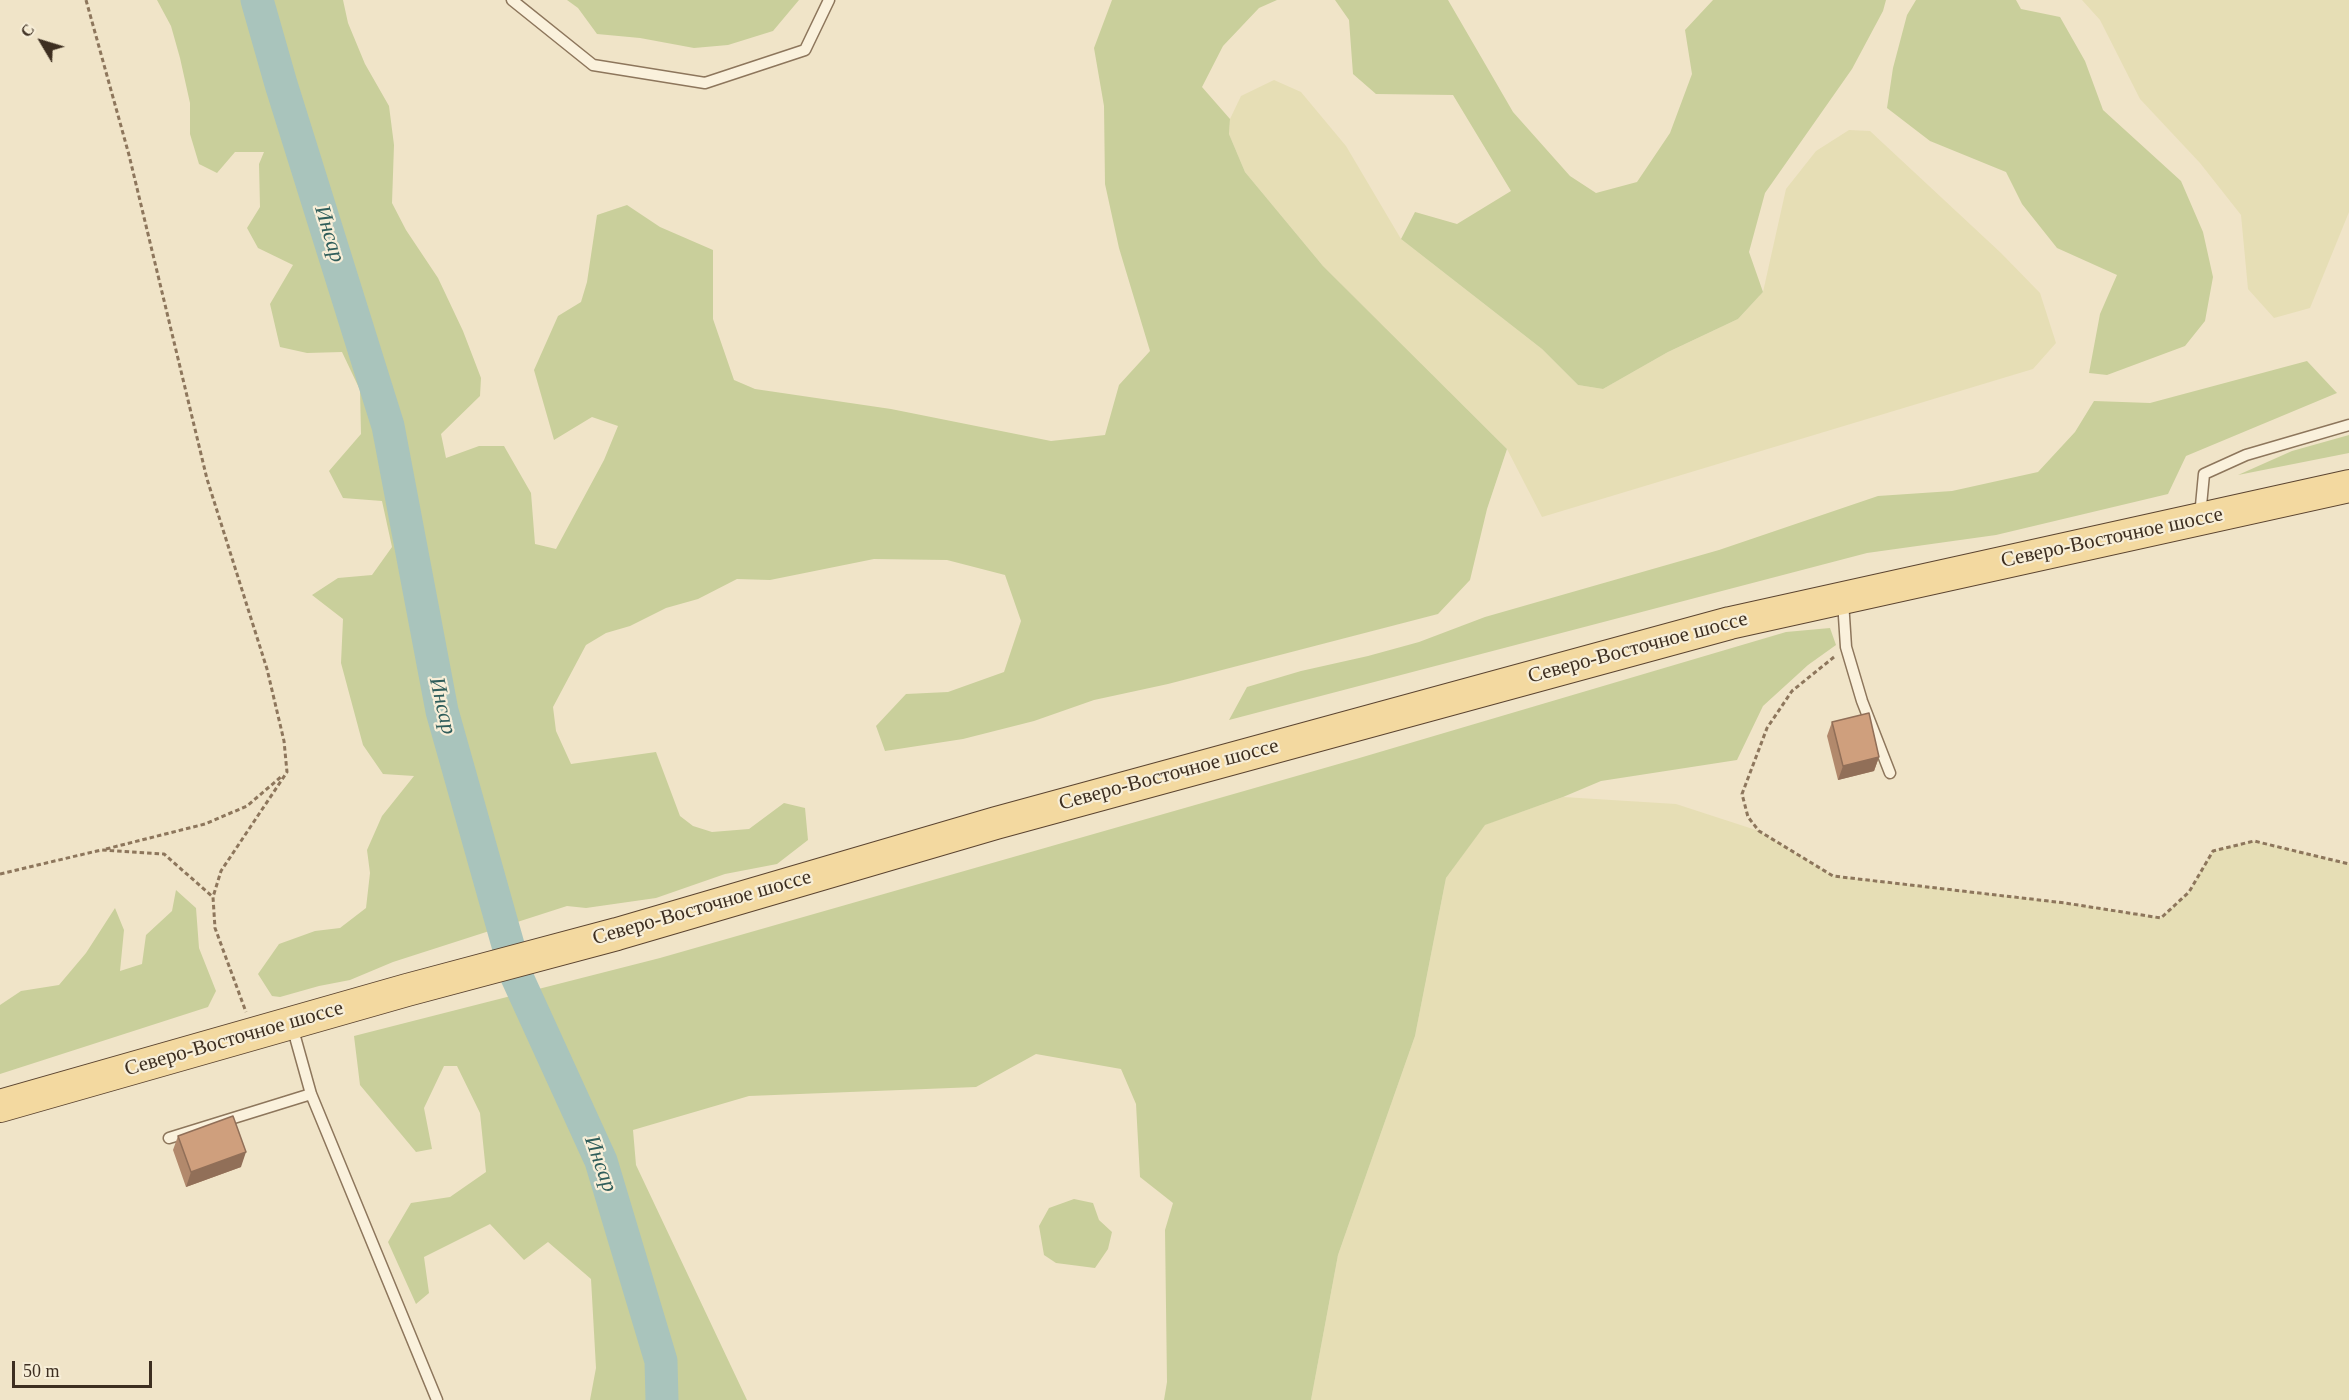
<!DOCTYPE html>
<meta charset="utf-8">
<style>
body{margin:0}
#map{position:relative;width:2349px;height:1400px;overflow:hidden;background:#f0e4c8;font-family:Georgia,serif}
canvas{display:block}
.north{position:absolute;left:12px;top:12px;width:60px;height:60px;-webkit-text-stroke:4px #f7eed8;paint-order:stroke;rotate:308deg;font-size:16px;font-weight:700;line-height:24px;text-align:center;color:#3d2e20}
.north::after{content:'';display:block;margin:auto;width:21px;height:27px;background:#3d2e20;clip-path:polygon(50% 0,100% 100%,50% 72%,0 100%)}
.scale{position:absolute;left:12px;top:1361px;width:140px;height:27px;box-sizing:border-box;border:3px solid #3d2e20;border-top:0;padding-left:8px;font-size:18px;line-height:21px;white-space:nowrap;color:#3d2e20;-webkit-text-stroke:4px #f7eed8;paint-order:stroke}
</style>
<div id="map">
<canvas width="2349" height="1400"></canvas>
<div class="north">С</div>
<div class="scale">50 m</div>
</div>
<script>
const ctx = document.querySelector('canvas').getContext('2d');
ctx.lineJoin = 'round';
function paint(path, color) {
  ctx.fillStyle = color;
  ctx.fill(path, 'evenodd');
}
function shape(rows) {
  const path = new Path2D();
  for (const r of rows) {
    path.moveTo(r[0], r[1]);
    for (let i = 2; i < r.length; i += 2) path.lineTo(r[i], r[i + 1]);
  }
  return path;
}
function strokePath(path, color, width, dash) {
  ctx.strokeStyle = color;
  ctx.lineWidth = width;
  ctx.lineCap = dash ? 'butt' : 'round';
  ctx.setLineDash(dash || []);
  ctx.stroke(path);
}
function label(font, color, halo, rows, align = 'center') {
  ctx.font = font + ' Georgia,serif';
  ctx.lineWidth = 4.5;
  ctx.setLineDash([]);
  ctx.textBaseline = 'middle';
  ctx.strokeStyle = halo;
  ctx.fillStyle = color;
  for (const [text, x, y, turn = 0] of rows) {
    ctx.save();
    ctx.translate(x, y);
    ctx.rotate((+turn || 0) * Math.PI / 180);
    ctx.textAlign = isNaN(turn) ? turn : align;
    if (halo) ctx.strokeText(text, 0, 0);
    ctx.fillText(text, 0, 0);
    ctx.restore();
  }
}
const farmland = shape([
 [2082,0,2349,0,2349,212,2310,308,2274,318,2248,289,2241,215,2200,163,2140,99,2100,20],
 [1274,80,1301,92,1346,146,1401,239,1542,349,1578,385,1603,389,1668,352,1738,319,1763,292,1786,189,1816,151,1849,130,1870,131,2001,253,2040,293,2056,343,2033,369,1542,517,1507,449,1323,266,1245,172,1229,134,1230,119,1241,96],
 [1563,797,1676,804,1759,831,1833,876,2065,903,2161,918,2189,892,2213,851,2254,841,2349,864,2349,1400,1311,1400,1338,1255,1415,1036,1446,878,1484,825]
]);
const green = shape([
 [157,0,343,0,348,23,365,64,389,106,394,145,392,203,406,230,438,278,463,331,481,378,480,396,441,434,446,458,479,446,504,446,531,493,535,544,556,549,604,460,618,426,592,417,554,440,534,370,558,316,581,302,587,282,597,215,627,205,660,227,713,250,713,319,734,380,755,389,891,409,1051,441,1105,435,1119,385,1150,351,1119,248,1105,184,1104,106,1094,48,1112,0,1277,0,1259,8,1223,46,1202,87,1230,119,1229,134,1245,172,1323,266,1507,449,1487,509,1470,580,1438,614,1168,684,1094,700,1034,721,963,739,885,751,876,726,906,694,948,692,1004,672,1021,621,1005,575,947,560,874,559,770,580,737,579,698,599,666,608,630,626,606,633,586,645,553,707,556,731,571,764,656,752,680,816,693,826,712,832,749,829,784,803,805,808,808,840,777,864,725,874,656,898,586,908,567,906,393,962,350,980,319,986,280,997,272,996,258,974,279,944,315,931,340,928,366,908,370,873,367,850,382,816,414,776,383,774,363,745,341,663,343,619,312,595,338,578,372,575,392,547,382,501,343,498,329,471,361,434,360,390,342,352,307,353,280,347,270,304,293,265,258,248,247,228,260,207,259,164,264,152,235,152,217,173,199,164,190,134,190,103,180,58,171,26],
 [567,0,799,0,773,31,728,45,694,48,640,38,597,34,578,8],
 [1335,0,1448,0,1513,112,1570,176,1596,193,1637,182,1670,133,1692,74,1685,30,1713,0,1886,0,1883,11,1852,69,1765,193,1749,252,1763,292,1738,319,1668,352,1603,389,1578,385,1542,349,1401,239,1415,212,1457,224,1511,191,1453,95,1376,94,1353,74,1349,20],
 [1916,0,2016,0,2021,9,2060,17,2085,61,2103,110,2181,181,2203,232,2213,277,2205,321,2185,346,2107,375,2089,373,2100,314,2117,275,2057,248,2022,204,2006,172,1930,141,1887,108,1893,68,1907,15],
 [2307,361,2337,393,2186,456,2168,494,1996,535,1867,553,1229,720,1247,687,1301,671,1368,656,1419,642,1485,617,1719,550,1878,496,1952,491,2038,472,2075,432,2094,401,2150,403],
 [2349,435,2349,453,2238,475,2292,451],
 [1830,628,1836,645,1808,665,1763,706,1737,760,1601,781,1563,797,1485,825,1446,878,1415,1036,1338,1255,1311,1400,1164,1400,1167,1382,1165,1230,1173,1203,1140,1177,1136,1104,1121,1069,1036,1054,976,1087,749,1096,633,1130,636,1165,747,1400,590,1400,596,1368,591,1279,548,1242,524,1260,490,1224,424,1257,429,1293,416,1304,388,1242,411,1203,450,1197,486,1172,480,1113,457,1066,444,1066,424,1108,432,1149,416,1152,360,1085,354,1036,660,958,1356,759,1786,632],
 [176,890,196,908,199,948,216,991,208,1007,0,1074,0,1005,21,991,59,985,86,953,115,908,124,930,120,971,142,964,146,935,172,911],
 [1074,1199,1093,1203,1099,1220,1112,1232,1108,1249,1095,1268,1056,1263,1044,1255,1039,1226,1049,1208]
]);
const river = shape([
 [257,0,281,84,388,426,442,711,517,977,601,1161,661,1361,662,1400]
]);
const path = shape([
 [86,0,129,155,207,479,267,669,284,741,287,772,221,871,213,897,215,928,246,1012],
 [1834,657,1792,691,1767,728,1742,794,1748,817,1759,831,1833,876,2065,903,2161,918,2189,892,2213,851,2254,841,2349,864],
 [106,849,205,824,247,806,282,776],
 [0,874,101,850,164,854,213,897]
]);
const service = shape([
 [512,0,593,65,705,83,805,50,829,0],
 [2200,516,2204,474,2246,455,2349,425],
 [1843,601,1846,647,1862,701,1890,773],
 [292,1026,311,1094,437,1400],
 [169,1138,311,1094]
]);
const primary = shape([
 [0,1106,407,990,617,934,996,823,1730,623,2349,486]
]);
const wall = shape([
 [1832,722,1879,757,1874,771,1838,780,1827,736],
 [178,1136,241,1167,186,1187,173,1150]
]);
const shadedWall = shape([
 [1879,757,1874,771,1838,780,1843,766],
 [246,1152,241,1167,186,1187,191,1172]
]);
const building = shape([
 [1869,713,1879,757,1843,766,1832,722,1869,713],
 [233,1116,246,1152,191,1172,178,1136,233,1116]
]);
const streetNames = [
 ["Северо-Восточное шоссе",2112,538,-12],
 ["Северо-Восточное шоссе",1638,648,-15],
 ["Северо-Восточное шоссе",1169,775,-15],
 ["Северо-Восточное шоссе",702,908,-16],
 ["Северо-Восточное шоссе",234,1039,-16]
];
const waterNames = [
 ["Инсар",329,234,73],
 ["Инсар",442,706,77],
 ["Инсар",600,1164,70]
];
paint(farmland, '#e6deb5');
paint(green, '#c9cf9b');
strokePath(river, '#a9c4bc', 33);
strokePath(service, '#8d765c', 13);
strokePath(primary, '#5b4430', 34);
strokePath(path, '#8d765c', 3, [4.5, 3]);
strokePath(service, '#faf1dc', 10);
strokePath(primary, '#f3d9a0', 32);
paint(wall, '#b2896c');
paint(shadedWall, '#916f58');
paint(building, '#cf9f7d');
strokePath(building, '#916f58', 1.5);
label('21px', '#3d2e20', '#f7eed8', streetNames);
label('italic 22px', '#2f5d5a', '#f7eed8', waterNames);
</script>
